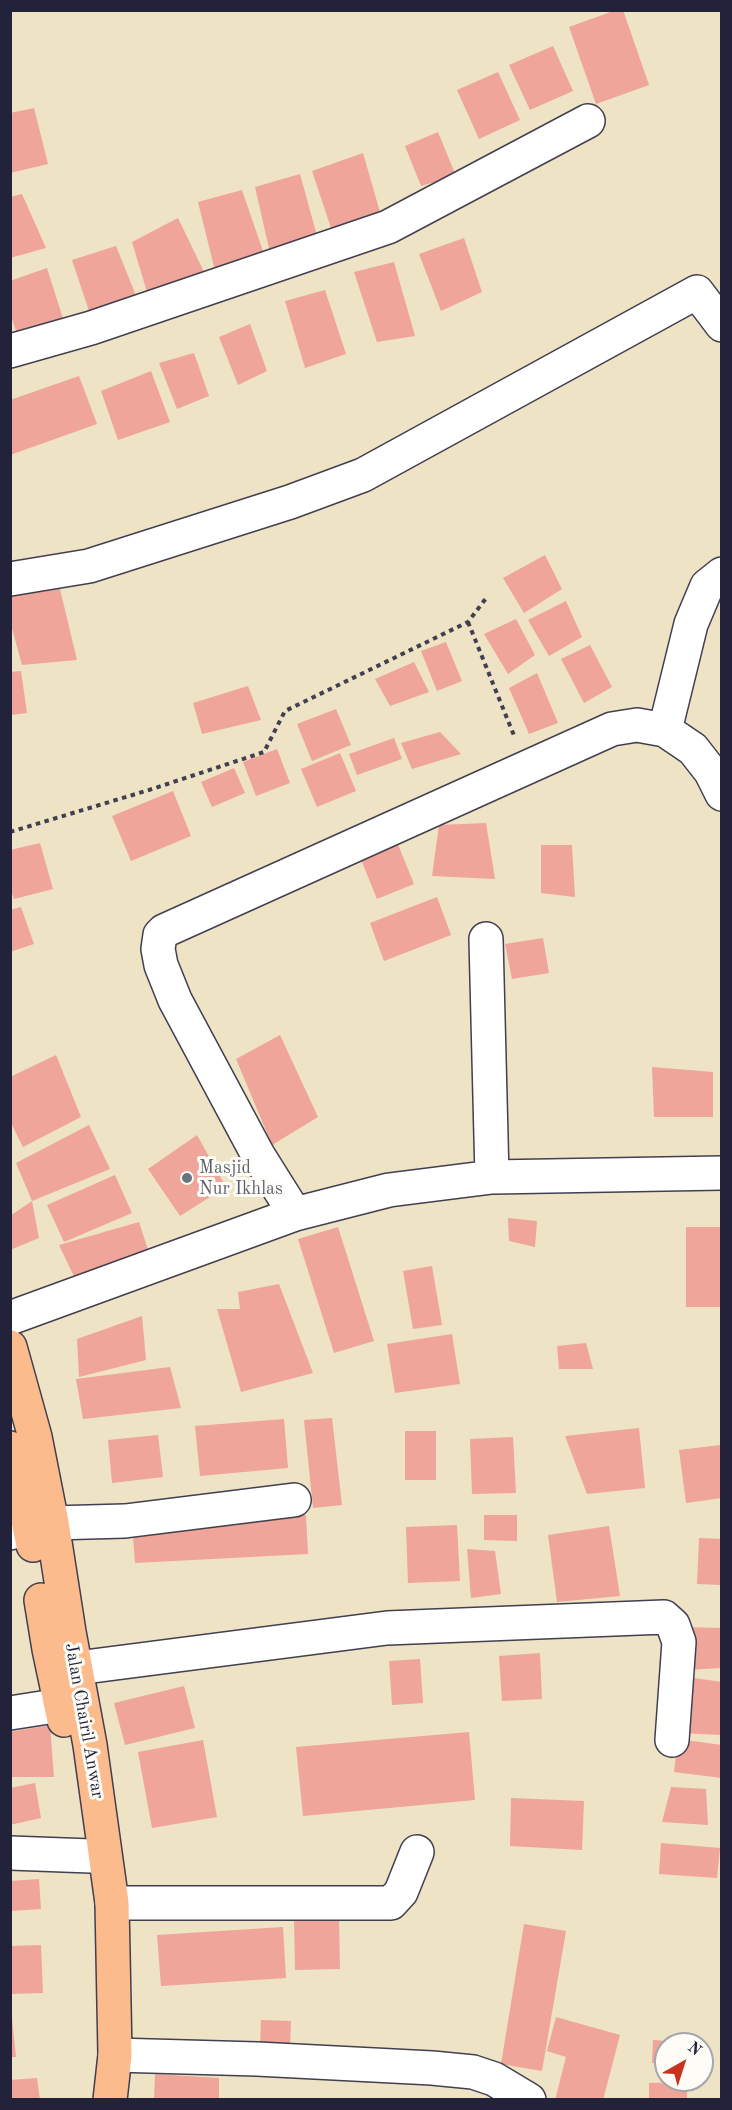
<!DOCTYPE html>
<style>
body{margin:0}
#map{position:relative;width:732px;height:2110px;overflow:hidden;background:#eee3c5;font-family:"Old Standard TT",serif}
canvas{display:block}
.frame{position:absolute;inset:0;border:12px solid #22223b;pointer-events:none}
.north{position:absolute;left:654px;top:2032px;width:60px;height:60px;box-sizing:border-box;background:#fdfcf7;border:2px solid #a5a5ac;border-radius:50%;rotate:39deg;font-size:16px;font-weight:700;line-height:24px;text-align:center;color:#22223b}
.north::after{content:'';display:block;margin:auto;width:21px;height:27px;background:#c8321e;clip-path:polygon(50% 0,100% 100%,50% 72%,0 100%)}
</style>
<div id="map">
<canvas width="732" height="2110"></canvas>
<div class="frame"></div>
<div class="north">N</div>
</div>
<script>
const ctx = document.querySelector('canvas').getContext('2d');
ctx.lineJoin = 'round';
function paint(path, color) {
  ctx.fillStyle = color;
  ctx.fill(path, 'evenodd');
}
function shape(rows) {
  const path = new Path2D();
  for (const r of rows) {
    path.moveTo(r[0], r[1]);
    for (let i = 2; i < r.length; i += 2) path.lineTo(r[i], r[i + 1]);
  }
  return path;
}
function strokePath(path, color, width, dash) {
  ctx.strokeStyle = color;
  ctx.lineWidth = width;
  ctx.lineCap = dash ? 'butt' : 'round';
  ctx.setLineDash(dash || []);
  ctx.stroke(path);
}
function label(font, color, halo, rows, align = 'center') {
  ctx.font = font + ' "Old Standard TT",serif';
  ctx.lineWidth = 6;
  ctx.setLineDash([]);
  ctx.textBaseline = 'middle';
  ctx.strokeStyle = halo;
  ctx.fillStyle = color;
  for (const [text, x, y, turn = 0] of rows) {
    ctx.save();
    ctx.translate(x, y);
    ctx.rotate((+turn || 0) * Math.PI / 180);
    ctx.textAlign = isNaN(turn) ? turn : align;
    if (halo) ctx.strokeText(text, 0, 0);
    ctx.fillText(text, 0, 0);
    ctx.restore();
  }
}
const building = shape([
 [616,10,623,10,649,85,596,104,569,27],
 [553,46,573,91,530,110,509,65],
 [498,72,520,120,479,139,457,90],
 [34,108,48,164,10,173,10,113],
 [438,132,456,176,421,186,405,146],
 [363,153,382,219,334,237,312,171],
 [300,174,317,236,270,253,255,187],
 [242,190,265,257,216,275,198,202],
 [22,194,46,248,10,258,10,197],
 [178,218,205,274,147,292,132,242],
 [464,238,482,292,441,311,419,254],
 [116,246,139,303,91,317,72,260],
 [394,262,415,336,377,342,354,272],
 [47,268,65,325,19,339,10,314,10,281],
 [325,290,346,354,305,368,285,301],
 [250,324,267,371,238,385,219,337],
 [194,353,209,396,177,409,159,363],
 [151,371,170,422,118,440,101,391],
 [79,376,97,424,10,455,10,400],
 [545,555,562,589,524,613,503,578],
 [60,589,77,660,22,665,10,621,10,596],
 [566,601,582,637,549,656,528,620],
 [516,619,535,655,508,674,484,634],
 [446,642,462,681,437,691,421,651],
 [590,645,612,687,584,703,561,659],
 [414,662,429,692,390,706,375,679],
 [21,671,27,713,10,715,10,672],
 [537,673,558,723,529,734,509,688],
 [248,686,261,720,202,734,193,703],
 [336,709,351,745,312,761,297,724],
 [440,732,461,754,412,769,401,743],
 [394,738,402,759,357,775,349,754],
 [277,749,290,783,256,796,243,762],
 [340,753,356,791,317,807,301,769],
 [234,768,245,793,212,807,201,782],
 [173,791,191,836,131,861,112,816],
 [486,823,495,879,432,876,439,825],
 [397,842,414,884,377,899,360,857],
 [40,843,53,889,14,899,10,888,10,850],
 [541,845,572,845,575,897,541,893],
 [437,897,451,935,384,961,370,923],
 [21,907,34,944,10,952,10,910],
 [543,938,549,973,512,979,505,944],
 [280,1035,318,1117,272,1145,236,1059],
 [56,1055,81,1117,23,1147,10,1121,10,1077],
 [652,1067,713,1072,713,1117,654,1117],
 [89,1125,110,1169,32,1201,16,1163],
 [197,1135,226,1187,180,1216,148,1169],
 [115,1175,132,1213,64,1242,47,1205],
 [32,1201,39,1238,10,1250,10,1216],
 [508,1218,537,1221,535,1247,509,1241],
 [139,1222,150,1256,79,1287,59,1245],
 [338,1227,374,1341,334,1353,298,1239],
 [686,1227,722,1227,722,1307,686,1307],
 [432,1266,442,1325,413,1329,403,1271],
 [279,1284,313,1373,241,1392,217,1309,240,1309,238,1292],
 [142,1316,146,1360,79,1377,77,1339],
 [452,1334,460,1384,395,1393,387,1344],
 [586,1343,593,1369,559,1369,557,1346],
 [170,1367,181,1408,83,1419,76,1379],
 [332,1418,342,1505,313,1508,304,1420],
 [284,1419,288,1468,200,1476,195,1426],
 [639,1428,645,1488,587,1494,565,1436],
 [405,1431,436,1431,436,1480,405,1480],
 [158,1435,163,1477,112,1483,108,1440],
 [513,1437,516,1493,472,1494,470,1439],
 [720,1445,722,1498,686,1503,679,1450],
 [306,1515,308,1554,135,1563,132,1523],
 [484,1515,517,1515,517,1541,484,1540],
 [457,1525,460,1581,408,1583,406,1527],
 [609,1526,620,1596,557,1602,548,1535],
 [699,1538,722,1539,722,1585,697,1584],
 [467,1549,495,1551,501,1594,471,1598],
 [684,1627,722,1628,722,1668,687,1670],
 [540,1653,542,1699,502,1701,499,1656],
 [420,1659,423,1703,392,1705,389,1661],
 [694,1678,722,1682,722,1735,680,1733,691,1700],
 [184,1686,195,1728,125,1745,114,1703],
 [50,1725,54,1777,10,1777,10,1732],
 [469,1732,475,1800,303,1816,296,1747],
 [678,1739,722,1745,722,1778,674,1772],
 [203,1740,217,1817,152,1828,138,1752],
 [35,1783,41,1818,10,1825,10,1788],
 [671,1787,706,1789,708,1825,662,1822],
 [511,1798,584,1801,582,1850,510,1846],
 [661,1843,720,1848,717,1878,659,1874],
 [39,1879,41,1909,11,1911,10,1881],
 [339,1917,340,1969,295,1970,294,1918],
 [524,1924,566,1931,542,2071,501,2064],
 [283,1927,286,1978,161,1986,157,1935],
 [41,1945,43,1993,10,1994,10,1946],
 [556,2017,620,2035,603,2100,555,2100,566,2057,547,2051],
 [10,2018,12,2018,16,2057,10,2057],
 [261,2020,291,2021,290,2049,260,2048],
 [653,2040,683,2042,683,2044,666,2044,666,2063,652,2063],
 [155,2074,219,2078,219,2100,154,2100],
 [37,2078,40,2100,10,2100,10,2080],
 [687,2082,687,2100,649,2100,649,2083]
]);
const path = shape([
 [468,622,515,738],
 [10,832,149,790,264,752,285,711,468,622,487,597]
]);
const minor = shape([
 [10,351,91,328,388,227,588,121],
 [10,579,89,566,290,502,363,475,697,292,722,325],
 [665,730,691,624,707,586,722,574],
 [486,939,492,1177],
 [295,1214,389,1190,492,1177,722,1173],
 [10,1318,295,1214,258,1155,175,1000,161,965,158,949,160,935,164,931,612,729,637,725,665,730,693,749,711,772,722,794],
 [10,1533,30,1527,52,1523,125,1521,294,1500],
 [77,1668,387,1628,664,1617,673,1625,679,1642,672,1740],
 [10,1713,61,1705],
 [10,1853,91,1856],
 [112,1903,391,1903,401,1892,417,1852],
 [115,2055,257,2059,432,2068,473,2072,494,2079,529,2100]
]);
const major = shape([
 [10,1347,35,1437,52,1523,69,1632,90,1745,112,1903,115,2055,110,2100],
 [10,1448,20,1481,33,1545],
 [41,1600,49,1649,64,1720]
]);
const markers = [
 [187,1178,6,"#6b7280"]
];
const worshipNames = [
 ["Masjid",199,1168],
 ["Nur Ikhlas",199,1189]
];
const streetNames = [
 ["Jalan Chairil Anwar",84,1721,80]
];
paint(building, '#efa599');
strokePath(minor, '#413f50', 36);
strokePath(major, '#413f50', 36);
strokePath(path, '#413f50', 4, [4.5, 4.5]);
strokePath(minor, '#fff', 33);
strokePath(major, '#fbbb8c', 33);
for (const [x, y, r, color] of markers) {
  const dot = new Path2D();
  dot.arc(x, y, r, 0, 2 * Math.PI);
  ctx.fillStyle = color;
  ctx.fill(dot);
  strokePath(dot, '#fdfcf7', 2);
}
label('18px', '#5b616d', '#fdfcf7', worshipNames, 'left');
label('18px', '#22223b', '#fdfcf7', streetNames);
</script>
